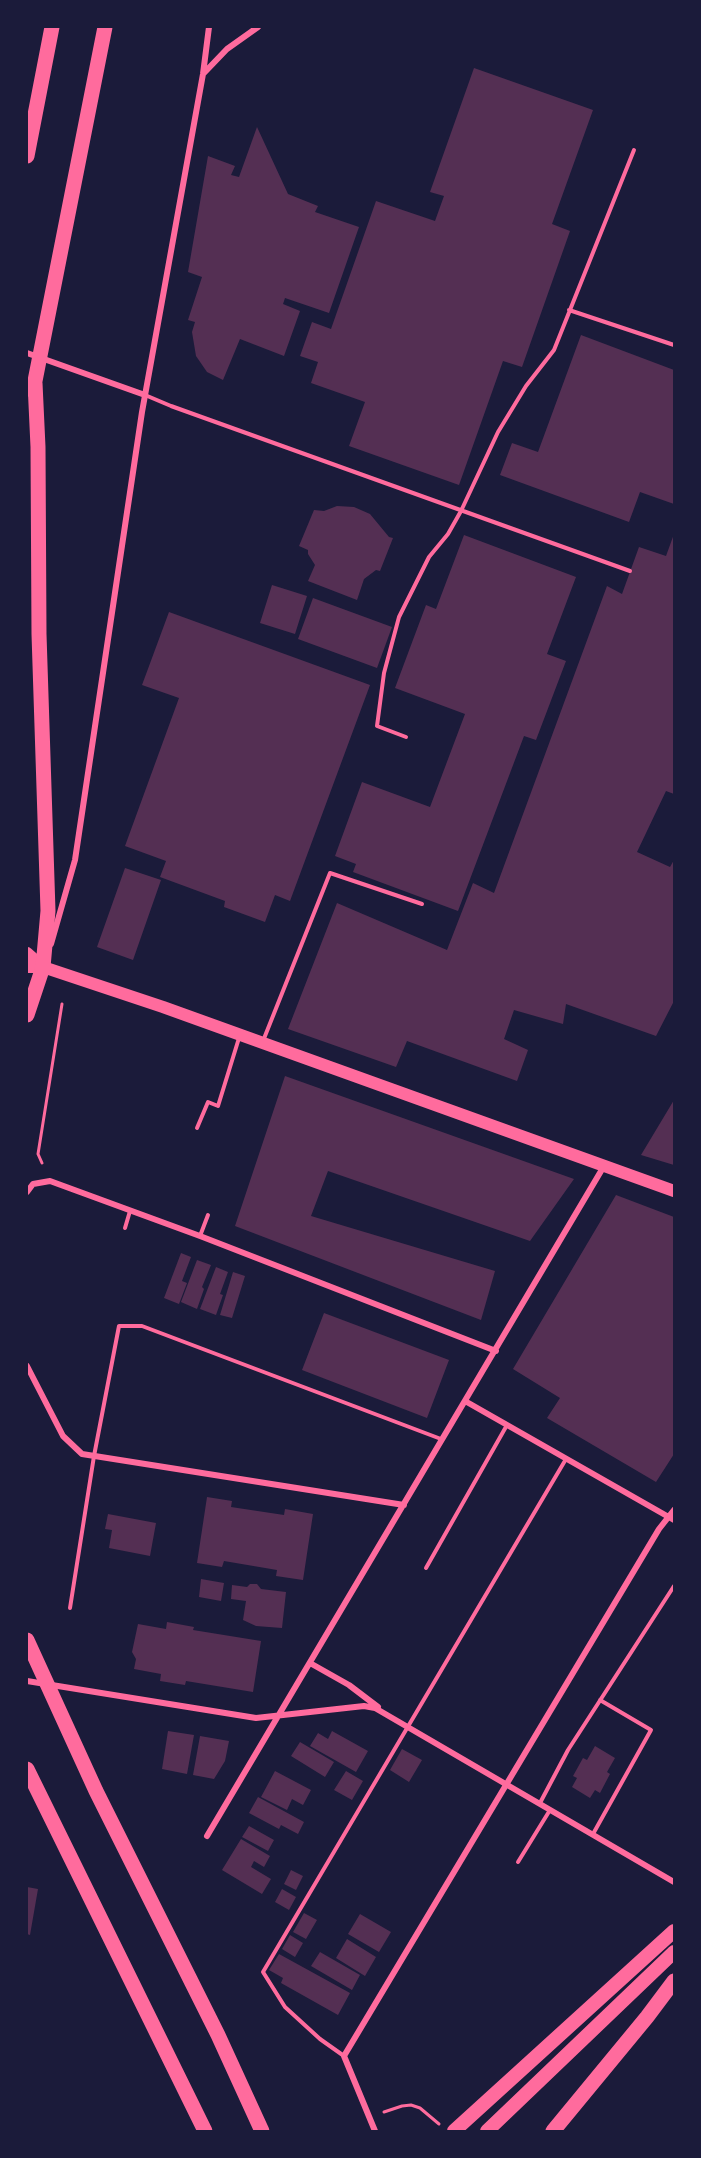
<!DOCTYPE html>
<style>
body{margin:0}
#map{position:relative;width:701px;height:2158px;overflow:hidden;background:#1b1b3a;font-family:"Libre Baskerville",serif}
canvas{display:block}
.frame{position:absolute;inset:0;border:28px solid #1b1b3a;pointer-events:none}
</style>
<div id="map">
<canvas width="701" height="2158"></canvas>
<div class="frame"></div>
</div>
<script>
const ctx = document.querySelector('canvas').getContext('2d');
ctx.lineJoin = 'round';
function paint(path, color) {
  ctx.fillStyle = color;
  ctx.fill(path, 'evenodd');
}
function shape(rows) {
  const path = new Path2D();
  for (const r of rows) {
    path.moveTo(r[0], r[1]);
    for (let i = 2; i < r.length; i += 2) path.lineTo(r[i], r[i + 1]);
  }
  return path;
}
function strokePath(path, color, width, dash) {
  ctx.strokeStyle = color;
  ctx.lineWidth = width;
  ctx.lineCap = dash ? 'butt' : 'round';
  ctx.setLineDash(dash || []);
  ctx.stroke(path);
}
const building = shape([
 [474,68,593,110,552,224,570,231,522,367,503,361,459,485,349,446,365,402,311,383,318,362,300,356,312,322,331,329,376,201,435,221,444,196,430,192],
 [257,127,288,194,318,206,315,212,359,227,329,313,285,298,283,304,300,311,284,356,240,339,223,380,207,372,196,356,192,332,195,322,188,320,202,277,188,272,208,156,235,166,231,175,239,177],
 [581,335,674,370,674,504,640,492,629,522,500,475,512,443,538,452],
 [337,506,354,507,370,514,389,537,393,538,380,571,376,570,364,579,357,600,308,581,315,565,308,554,308,550,299,546,314,510,324,511],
 [674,534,674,794,666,791,637,852,670,867,674,860,674,1001,656,1036,566,1004,563,1024,514,1010,504,1039,528,1050,517,1081,407,1041,396,1067,288,1029,337,903,447,950,473,883,494,893,607,586,622,594,639,547,666,556],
 [464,535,576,577,547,654,566,661,536,740,524,736,458,911,353,872,356,864,335,856,362,782,430,807,465,714,395,688,426,605,436,609],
 [272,585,307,596,295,634,260,623],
 [313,598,392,627,377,668,298,639],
 [169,612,370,685,290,901,275,895,265,922,224,907,225,901,160,877,166,861,125,846,179,698,142,685],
 [125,868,161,880,133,960,97,947],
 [285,1076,574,1179,530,1241,328,1171,311,1216,495,1271,481,1320,235,1226],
 [674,1100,674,1165,641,1155],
 [616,1195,674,1217,674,1454,656,1482,547,1418,560,1398,513,1369],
 [181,1253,191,1257,182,1281,187,1283,179,1304,164,1298],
 [197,1260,211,1265,202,1287,204,1289,197,1309,181,1302],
 [216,1267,228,1272,220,1294,223,1295,216,1315,200,1309],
 [233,1272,245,1276,232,1318,220,1315],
 [324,1313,449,1360,427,1418,302,1370],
 [207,1497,232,1501,231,1507,284,1515,285,1509,313,1514,303,1580,276,1576,277,1570,224,1561,222,1567,197,1563],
 [108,1514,156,1523,150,1556,109,1548,112,1530,105,1529],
 [201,1579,224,1583,221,1601,199,1597],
 [250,1584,257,1584,261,1589,286,1592,282,1628,256,1626,243,1620,246,1601,231,1599,232,1585,247,1587],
 [167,1622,194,1627,193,1630,261,1641,253,1692,186,1681,185,1685,160,1681,161,1674,134,1669,136,1659,132,1652,138,1624,166,1629],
 [168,1731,194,1735,187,1774,162,1769],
 [332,1731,368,1751,356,1772,310,1746,318,1733,328,1739],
 [200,1736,229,1741,225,1761,214,1779,193,1775],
 [300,1742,334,1762,325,1777,291,1756],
 [595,1746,615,1758,607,1772,610,1774,600,1793,595,1790,590,1798,572,1787,577,1778,573,1776,583,1758,587,1760],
 [402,1749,422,1760,409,1782,390,1770],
 [275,1771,311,1790,303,1805,292,1799,287,1810,261,1797],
 [346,1771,363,1781,352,1800,334,1790],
 [258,1797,304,1822,298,1834,281,1825,279,1829,249,1813],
 [249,1826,274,1840,268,1851,242,1837],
 [241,1839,270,1856,264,1867,254,1861,251,1867,271,1879,262,1894,222,1870],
 [291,1870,303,1876,296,1890,284,1884],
 [27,1887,38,1889,30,1935,27,1934],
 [282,1889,296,1897,289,1910,275,1902],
 [304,1913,317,1920,306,1939,293,1932],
 [360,1914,391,1932,379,1952,348,1934],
 [290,1935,303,1943,295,1957,282,1949],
 [347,1939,376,1957,365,1976,336,1958],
 [320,1952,360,1975,352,1990,311,1966],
 [279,1954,350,1993,338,2015,281,1983,283,1978,269,1970]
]);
const path = shape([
 [42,1163,38,1154,62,1004],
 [384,2112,402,2106,411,2105,420,2108,439,2124]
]);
const service = shape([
 [569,310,674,345],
 [145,395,171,406,630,571],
 [406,737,377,726,384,673,399,617,429,557,448,534,461,511,498,432,526,386,554,350,634,150],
 [263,1041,330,873,422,904],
 [197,1128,208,1102,218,1106,239,1038],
 [125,1228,130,1211],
 [200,1236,208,1215],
 [426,1568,507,1425],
 [70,1608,94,1456,119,1326,142,1326,441,1439],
 [540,1803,568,1750,674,1586],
 [593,1834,651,1730,600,1700],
 [518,1862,550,1810],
 [344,2056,320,2039,285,2007,263,1972,566,1459]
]);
const minor = shape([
 [204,73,227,49,258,27],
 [27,353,145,395],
 [51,944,75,860,142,412,203,74,209,27],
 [27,1192,33,1184,50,1181,200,1236,496,1351],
 [27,1366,63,1436,82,1454,404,1505],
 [465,1401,674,1520],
 [310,1663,349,1685,378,1707],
 [27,1681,256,1718,364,1706,375,1708,674,1882],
 [207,1836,604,1166],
 [375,2131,344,2056,659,1529,674,1510]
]);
const secondary = shape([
 [27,953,43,967],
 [27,967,43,967,163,1007,674,1191]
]);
const primary = shape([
 [454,2131,674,1931],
 [487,2131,674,1952]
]);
const motorway = shape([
 [27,156,52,27],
 [33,391,105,27],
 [27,1015,43,967,48,911,39,634,38,447,35,383],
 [27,1640,96,1791,218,2035,262,2131],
 [27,1769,205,2131],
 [553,2131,647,2017,674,1981]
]);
paint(building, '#542f53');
strokePath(path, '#ff6b9d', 3);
strokePath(service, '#ff6b9d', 4);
strokePath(minor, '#ff6b9d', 6);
strokePath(secondary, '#ff6b9d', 12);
strokePath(primary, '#ff6b9d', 14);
strokePath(motorway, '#ff6b9d', 15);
</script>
